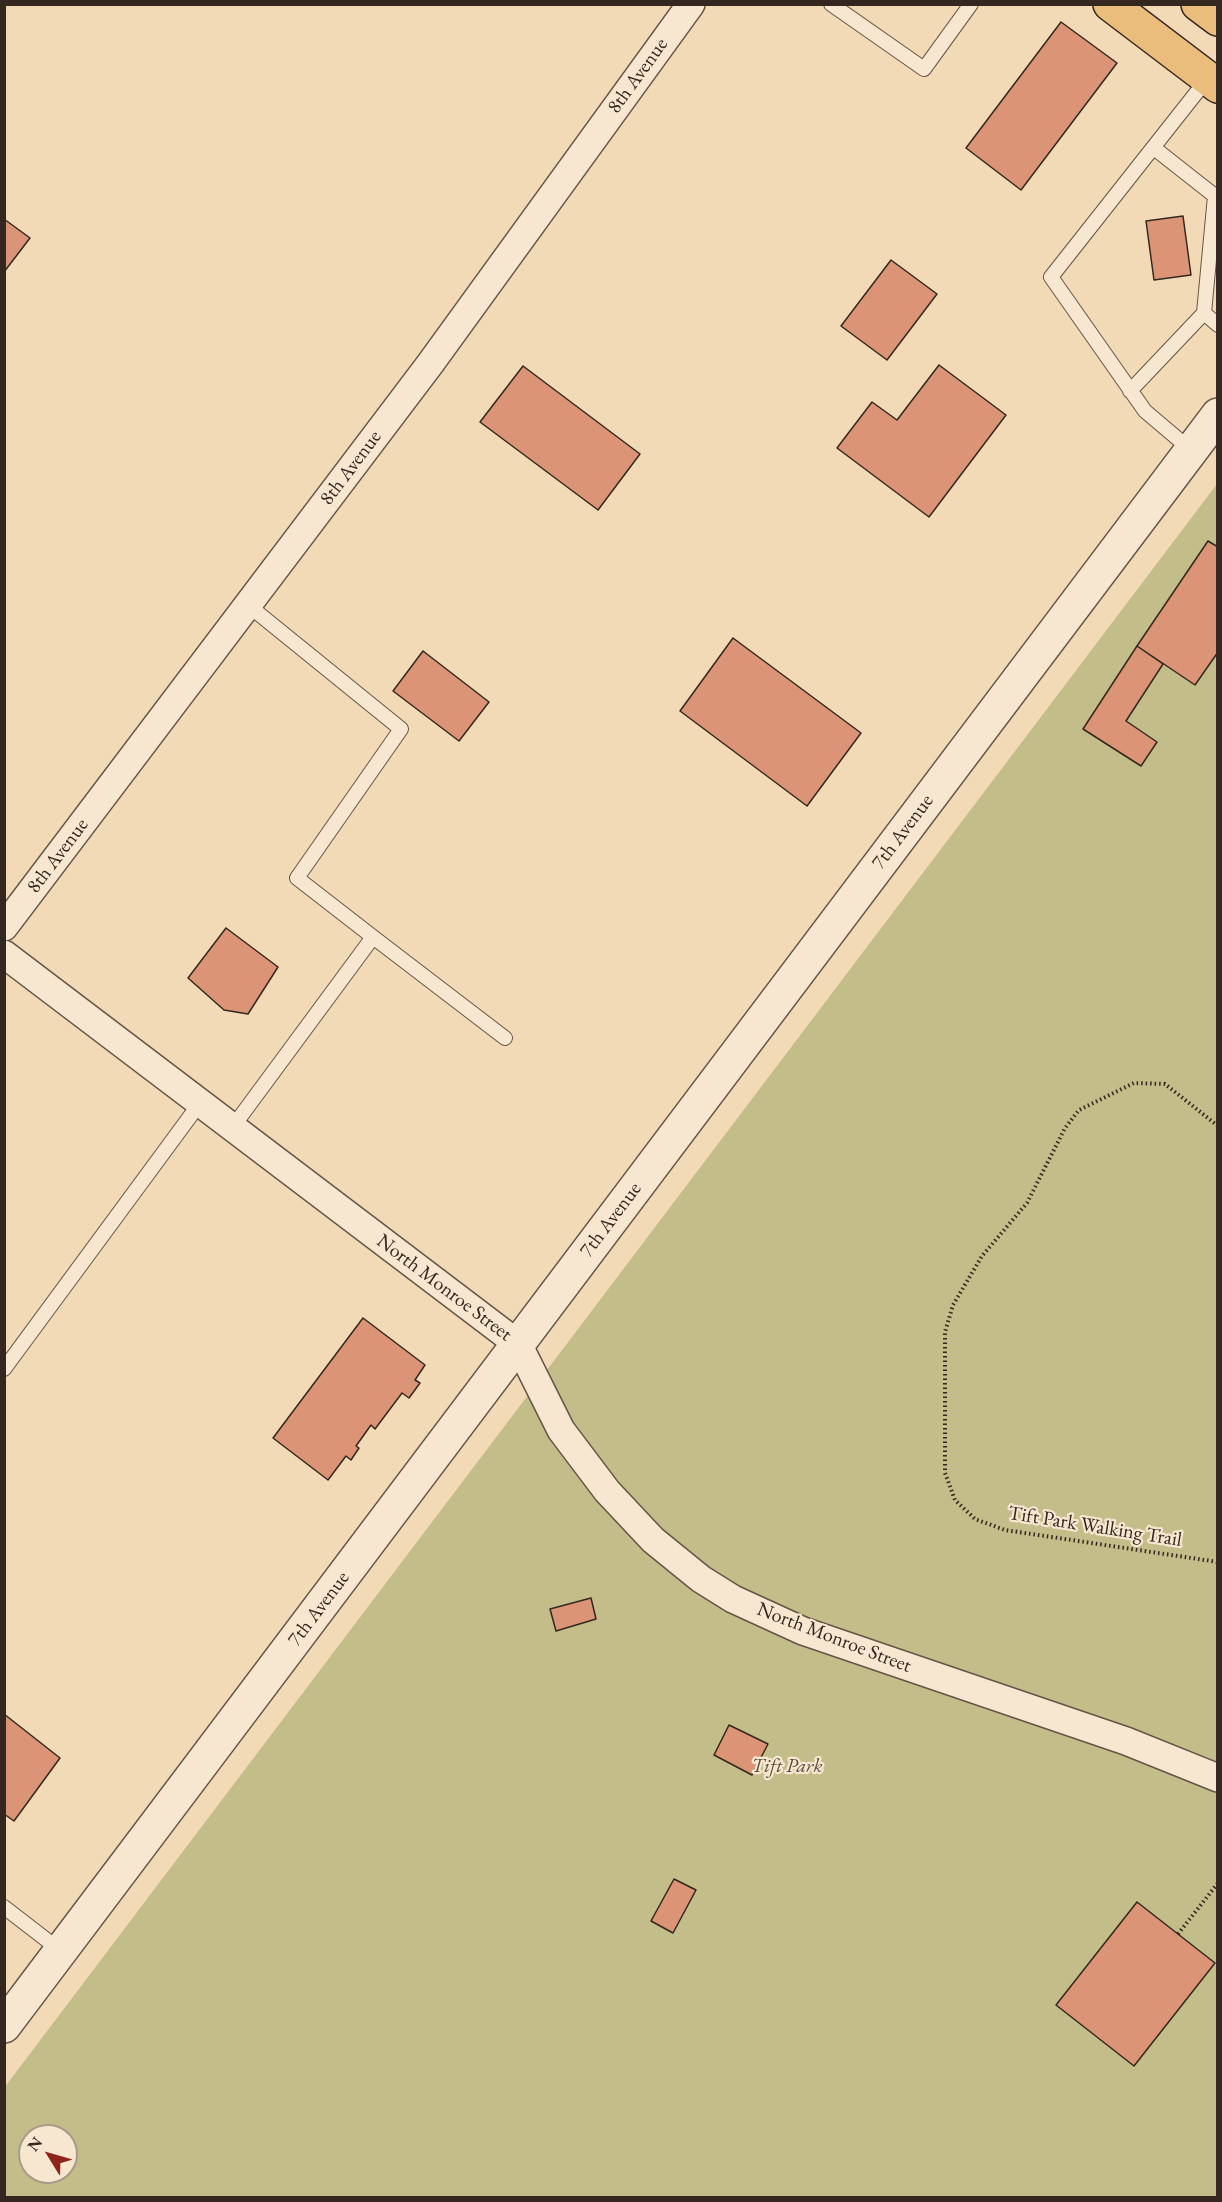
<!DOCTYPE html>
<style>
body{margin:0}
#map{position:relative;width:1222px;height:2202px;overflow:hidden;background:#f3dab7;font-family:"EB Garamond",serif}
canvas{display:block}
.frame{position:absolute;inset:0;border:6px solid #34271f;pointer-events:none}
.north{position:absolute;left:18px;top:2124px;width:60px;height:60px;box-sizing:border-box;background:#f7e7d0;border:2px solid #a99a89;border-radius:50%;rotate:307deg;font-size:16px;font-weight:700;line-height:24px;text-align:center;color:#34271f}
.north::after{content:'';display:block;margin:auto;width:21px;height:27px;background:#8f2418;clip-path:polygon(50% 0,100% 100%,50% 72%,0 100%)}
</style>
<div id="map">
<canvas width="1222" height="2202"></canvas>
<div class="frame"></div>
<div class="north">N</div>
</div>
<script>
const ctx = document.querySelector('canvas').getContext('2d');
ctx.lineJoin = 'round';
function paint(path, color) {
  ctx.fillStyle = color;
  ctx.fill(path, 'evenodd');
}
function shape(rows) {
  const path = new Path2D();
  for (const r of rows) {
    path.moveTo(r[0], r[1]);
    for (let i = 2; i < r.length; i += 2) path.lineTo(r[i], r[i + 1]);
  }
  return path;
}
function strokePath(path, color, width, dash) {
  ctx.strokeStyle = color;
  ctx.lineWidth = width;
  ctx.lineCap = dash ? 'butt' : 'round';
  ctx.setLineDash(dash || []);
  ctx.stroke(path);
}
function label(font, color, halo, rows, align = 'center') {
  ctx.font = font + ' "EB Garamond",serif';
  ctx.lineWidth = 4.5;
  ctx.setLineDash([]);
  ctx.textBaseline = 'middle';
  ctx.strokeStyle = halo;
  ctx.fillStyle = color;
  for (const [text, x, y, turn = 0] of rows) {
    ctx.save();
    ctx.translate(x, y);
    ctx.rotate((+turn || 0) * Math.PI / 180);
    ctx.textAlign = isNaN(turn) ? turn : align;
    if (halo) ctx.strokeText(text, 0, 0);
    ctx.fillText(text, 0, 0);
    ctx.restore();
  }
}
const green = shape([
 [1217,484,1217,2197,5,2197,4,2088],
 [30,2136,66,2136,66,2172,30,2172]
]);
const building = shape([
 [1061,22,1117,63,1021,190,966,148,1061,22],
 [1183,216,1191,275,1154,280,1146,221,1183,216],
 [4,219,30,238,4,272,4,219],
 [891,260,937,294,887,360,841,326,891,260],
 [939,365,1006,415,929,517,837,448,872,402,897,420,939,365],
 [523,366,640,454,598,510,480,422,523,366],
 [1208,541,1218,547,1218,652,1195,685,1137,646,1208,541],
 [733,638,861,733,807,806,680,711,733,638],
 [1137,646,1163,664,1126,721,1157,742,1141,766,1083,729,1137,646],
 [423,651,489,702,459,741,393,691,423,651],
 [226,928,278,967,248,1014,224,1010,188,978,226,928],
 [363,1318,425,1365,415,1380,420,1383,409,1398,402,1393,375,1429,371,1425,356,1446,359,1448,351,1460,346,1456,328,1480,273,1438,363,1318],
 [591,1598,596,1619,556,1631,550,1609,591,1598],
 [4,1714,60,1758,14,1821,4,1814,4,1714],
 [729,1725,768,1744,752,1775,714,1755,729,1725],
 [674,1879,696,1890,673,1933,651,1921,674,1879],
 [1137,1902,1215,1963,1134,2066,1056,2005,1137,1902]
]);
const path = shape([
 [1218,1126,1165,1084,1134,1083,1079,1110,1065,1128,1027,1203,982,1256,953,1305,945,1332,945,1473,955,1500,975,1519,1005,1530,1218,1562],
 [1178,1934,1218,1883]
]);
const service = shape([
 [831,4,924,69,971,4],
 [1154,148,1215,196,1204,313,1218,325],
 [1130,391,1204,313],
 [1191,450,1145,411,1051,277,1208,78],
 [373,937,505,1038],
 [232,1128,373,937,297,878,401,729,248,605],
 [4,1369,200,1103],
 [4,1907,61,1951]
]);
const minor = shape([
 [4,927,430,364,691,4],
 [4,954,518,1344,561,1430,607,1491,653,1540,701,1579,733,1599,803,1631,1126,1741,1218,1778]
]);
const tertiary = shape([
 [4,2026,1218,415]
]);
const primary = shape([
 [1110,4,1218,86],
 [1198,4,1218,19]
]);
const streetNames = [
 ["8th Avenue",638,76,-54],
 ["8th Avenue",351,468,-53],
 ["7th Avenue",903,832,-53],
 ["8th Avenue",58,856,-53],
 ["7th Avenue",611,1220,-53],
 ["North Monroe Street",444,1288,37],
 ["Tift Park Walking Trail",1095,1527,9],
 ["7th Avenue",319,1609,-53],
 ["North Monroe Street",834,1638,21]
];
const parkNames = [
 ["Tift Park",787,1767]
];
paint(green, '#c3bd89');
paint(building, '#db9576');
strokePath(building, '#34271f', 1.5);
strokePath(service, '#645445', 16);
strokePath(minor, '#645445', 30);
strokePath(tertiary, '#645445', 36);
strokePath(primary, '#34271f', 36);
strokePath(path, '#34271f', 4, [1.5, 3]);
strokePath(service, '#f7e7d0', 14);
strokePath(minor, '#f7e7d0', 27);
strokePath(tertiary, '#f7e7d0', 33);
strokePath(primary, '#eabd7c', 33);
label('20px', '#34271f', '#f7e7d0', streetNames);
label('italic 20px', '#584c3a', '#f7e7d0', parkNames);
</script>
